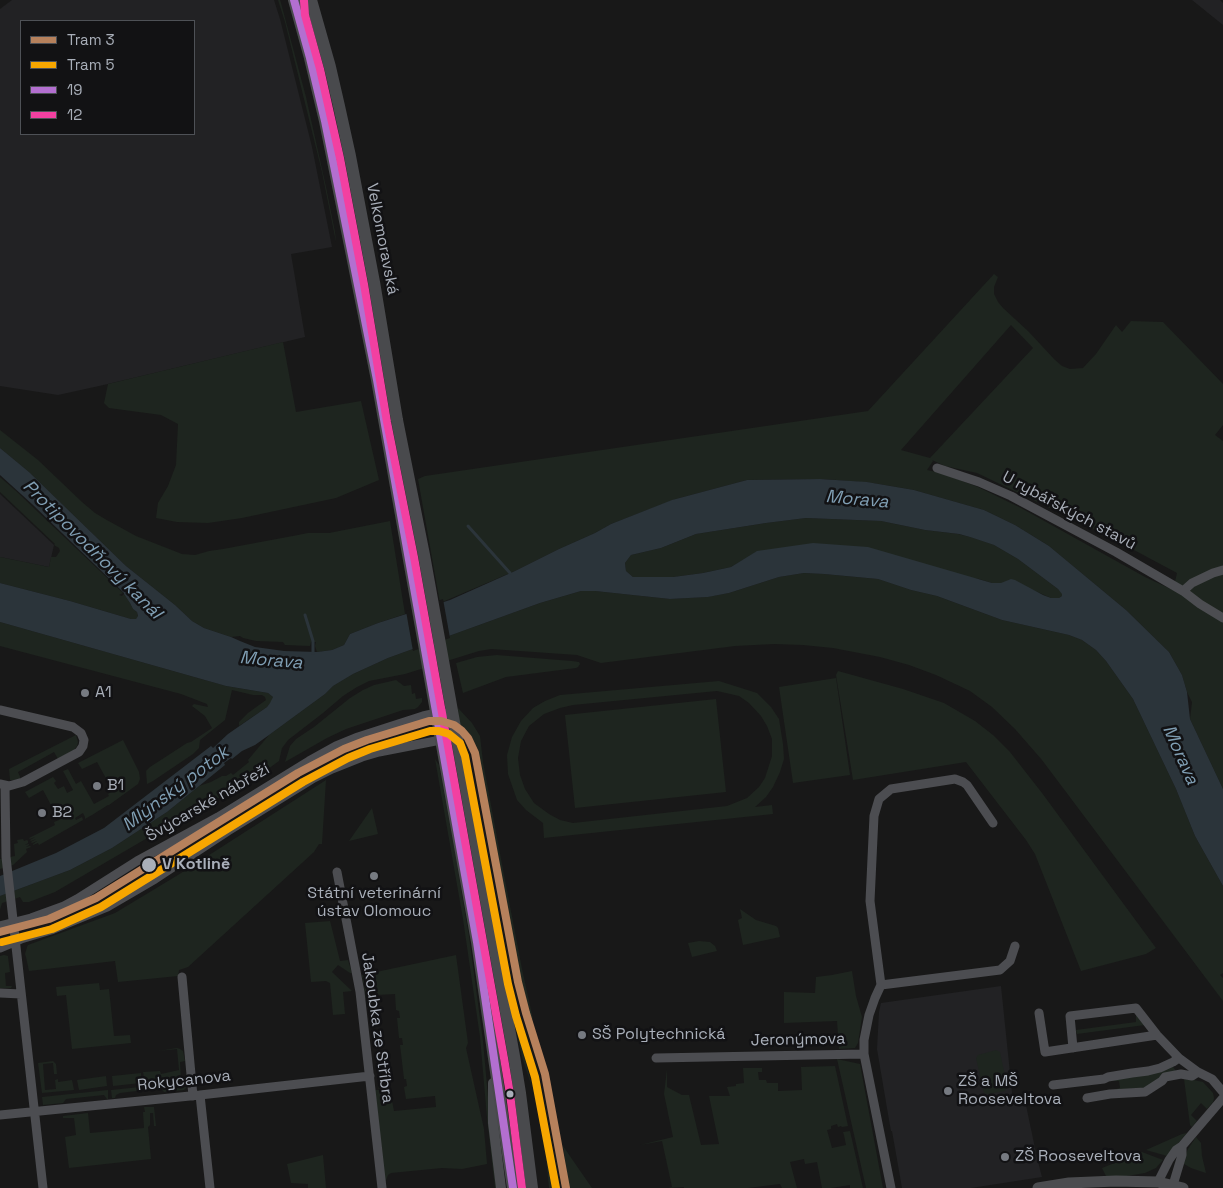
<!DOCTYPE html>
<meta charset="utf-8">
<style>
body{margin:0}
#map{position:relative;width:1223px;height:1188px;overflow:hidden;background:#181818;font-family:"Space Grotesk",sans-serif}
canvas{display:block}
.legend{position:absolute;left:20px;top:20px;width:175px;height:115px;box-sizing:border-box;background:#121214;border:1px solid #4e5156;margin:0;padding:6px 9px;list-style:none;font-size:15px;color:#a9afb9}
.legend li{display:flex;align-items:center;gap:10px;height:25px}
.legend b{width:25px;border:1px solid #4e5156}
</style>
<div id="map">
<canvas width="1223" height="1188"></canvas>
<ul class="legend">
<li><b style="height:6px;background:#b6815c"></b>Tram 3</li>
<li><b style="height:6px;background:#f7a600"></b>Tram 5</li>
<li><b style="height:6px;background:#b36fd0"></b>19</li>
<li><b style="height:6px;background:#f240a1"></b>12</li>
</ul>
</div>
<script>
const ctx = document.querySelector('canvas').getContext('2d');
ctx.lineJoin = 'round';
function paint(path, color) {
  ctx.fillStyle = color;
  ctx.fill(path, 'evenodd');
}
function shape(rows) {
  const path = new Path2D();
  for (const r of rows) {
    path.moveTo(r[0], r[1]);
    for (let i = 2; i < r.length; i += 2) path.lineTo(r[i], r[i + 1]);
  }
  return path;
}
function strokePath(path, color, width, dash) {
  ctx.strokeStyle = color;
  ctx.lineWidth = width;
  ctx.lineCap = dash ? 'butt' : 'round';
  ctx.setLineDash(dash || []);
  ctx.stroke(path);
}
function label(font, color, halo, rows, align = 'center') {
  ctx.font = font + ' "Space Grotesk",sans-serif';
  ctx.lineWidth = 5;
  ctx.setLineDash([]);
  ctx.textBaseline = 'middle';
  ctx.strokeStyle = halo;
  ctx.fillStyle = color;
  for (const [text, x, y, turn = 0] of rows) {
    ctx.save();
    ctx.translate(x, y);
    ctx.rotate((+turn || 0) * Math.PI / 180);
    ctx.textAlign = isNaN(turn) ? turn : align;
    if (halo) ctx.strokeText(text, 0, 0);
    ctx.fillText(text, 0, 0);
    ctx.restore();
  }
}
const built = shape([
 [12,0,274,0,280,19,312,147,332,247,291,254,305,337,108,384,58,395,0,386,0,9],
 [21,21,194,21,194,134,21,134],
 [1192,0,1220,0,1223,3,1223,25],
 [0,494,54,545,49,567,0,557],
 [1001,986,1013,1102,1015,1106,1026,1105,1037,1158,1042,1177,971,1188,902,1188,892,1131,891,1131,889,1120,877,1049,879,1012,881,1003]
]);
const green = shape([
 [278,0,280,0,281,3,306,97,326,187,335,232,336,242,322,172,285,22],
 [301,0,303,0,330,101,338,135,366,277,365,279,364,278,330,110],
 [994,274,998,277,994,287,994,294,998,302,1003,308,1028,331,1054,359,1062,366,1070,369,1083,368,1096,354,1116,325,1122,332,1131,321,1163,322,1223,384,1223,425,1215,435,1223,441,1223,789,1190,719,1192,702,1187,692,1182,675,1169,652,1126,610,1049,546,1015,525,984,510,914,490,873,483,824,479,747,480,676,499,611,524,595,533,559,549,515,571,440,603,418,479,425,476,868,411],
 [1011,325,1033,348,930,458,901,450],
 [932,460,945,466,977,473,1106,535,1177,573,1173,590,1145,577,1021,508,978,487,941,473,927,470,933,461],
 [283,342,296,412,361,401,379,480,336,498,242,518,208,523,177,522,156,518,158,503,168,486,176,465,178,424,161,415,109,408,104,403,108,384],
 [0,430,38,460,82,502,95,513,105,519,136,536,182,554,195,555,209,551,223,549,298,535,308,533,329,533,390,521,405,614,378,623,350,634,344,645,332,650,317,652,315,646,316,642,311,642,310,646,285,645,283,642,256,641,243,638,240,636,231,637,204,628,192,621,175,605,126,566,29,472,0,448],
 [0,477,16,491,123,593,119,595,122,596,124,594,130,603,133,609,137,612,138,617,136,619,131,619,70,601,0,583,0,557,49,567,51,557,56,557,60,551,59,548,54,545,55,544,0,492],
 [806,518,881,521,925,530,958,534,970,537,994,545,1018,559,1058,589,1063,594,1062,596,1059,598,1051,598,1035,591,1001,583,992,583,979,579,758,551,731,567,703,573,673,577,633,577,626,571,625,563,631,555,661,548,696,534,766,523],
 [804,573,824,574,878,579,911,590,937,596,1002,620,1069,635,1082,640,1096,650,1106,661,1133,699,1176,789,1195,836,1223,886,1223,973,1220,975,1223,978,1223,1001,1042,760,1015,729,992,707,970,691,936,675,909,665,880,657,833,648,803,645,774,644,735,646,601,663,577,655,491,649,479,651,405,674,369,681,357,687,343,696,323,713,288,740,282,748,279,761,268,769,198,810,149,837,55,892,29,902,23,902,20,897,2,903,0,910,0,896,70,870,112,848,167,812,199,786,211,782,222,776,226,776,231,773,233,775,249,762,248,760,269,735,325,694,333,686,353,674,388,658,540,603,581,591,595,591,670,599,707,597,729,593,779,577],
 [0,622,226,686,268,693,273,697,272,701,267,707,239,726,239,722,248,713,266,700,265,697,262,695,253,695,232,690,225,720,200,740,199,748,193,754,153,781,147,784,146,771,150,767,187,743,191,742,212,728,205,716,192,706,194,704,208,707,207,704,181,694,0,646],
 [497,655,572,661,579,662,580,664,578,667,576,668,506,677,463,693,456,663,477,657],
 [838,671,903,689,944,703,975,721,993,735,1010,752,1042,793,1156,948,1146,954,1081,971,1035,854,1026,840,966,762,853,780,836,675],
 [836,678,850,775,793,783,779,687],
 [396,680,404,686,411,685,412,694,415,693,416,699,422,698,422,702,418,707,415,709,403,710,346,729,327,738,285,762,290,746,296,739,314,727,350,698,363,690,374,685],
 [719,681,757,693,771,707,779,719,783,744,784,759,780,772,773,787,766,797,755,807,772,805,773,814,544,838,543,823,526,810,517,800,508,774,507,755,512,737,521,721,533,708,545,701,560,695],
 [717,691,739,696,749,703,761,716,767,726,772,739,772,756,765,778,759,787,747,798,727,806,573,823,560,820,549,814,534,803,525,789,520,775,518,758,521,741,529,726,544,714,560,708,573,705],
 [716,699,726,792,575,808,565,715],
 [458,708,472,723,480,736,483,762,501,859,522,969,533,1019,530,1019,518,971,476,753,478,752,478,750,470,735,459,725],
 [76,735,78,742,77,746,74,750,58,759,54,752,18,772,21,779,15,780,10,780,9,769],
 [123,740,139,772,140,779,138,784,109,805,108,805,92,815,85,819,85,817,83,813,75,818,76,820,82,817,83,820,39,845,38,843,33,845,33,844,37,841,32,843,31,842,36,839,31,841,30,840,35,837,30,839,29,838,55,825,54,822,59,820,43,790,29,798,25,792,53,777,56,781,54,783,58,789,64,786,67,793,73,790,63,771,68,769,76,784,81,781,94,804,109,796,108,794,113,791,97,762,82,769,78,763],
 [465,755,467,755,474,784,497,916,511,984,520,1023,529,1048,523,1051,532,1087,522,1057,504,974],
 [435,759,439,765,454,847,469,936,483,1041,490,1119,498,1188,495,1188,487,1118,480,1037,463,919],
 [326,780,322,844,319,844,314,852,188,967,179,970,178,976,118,982,115,961,29,971,26,957,25,954,27,947,28,945,115,913,178,875],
 [372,808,378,834,349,841],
 [23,839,24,841,27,840,28,841,24,843,28,841,28,843,25,845,29,844,29,845,26,847,30,846,31,847,26,849,27,852,13,865,0,869,0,859,15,856,14,844,18,843,17,840],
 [740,909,756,920,776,926,778,928,780,937,743,945,738,920,742,918],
 [330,921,340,961,348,960,352,973,350,973,338,965,332,972,352,991,343,992,345,1014,333,1015,330,983,326,981,311,982,305,923],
 [483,941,485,941,511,1078,526,1188,523,1188,512,1106,495,1020],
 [699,941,710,942,715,946,717,951,692,957,688,943],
 [4,955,8,956,8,957,10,972,5,973,6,986,12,986,11,988,0,988,0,956],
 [456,955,468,1043,466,1048,484,1129,487,1164,462,1169,442,1168,391,1173,388,1175,385,1183,375,1090,379,1090,378,1084,386,1083,388,1101,392,1101,394,1111,436,1107,435,1096,406,1099,404,1087,407,1086,406,1079,404,1079,400,1045,403,1045,402,1038,399,1038,397,1018,400,1018,399,1011,396,1010,395,994,377,995,376,992,375,991,372,993,366,1001,362,975],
 [852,971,856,996,862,1017,858,1043,855,1048,839,1049,837,1021,784,1023,784,992,815,993,816,977,832,975],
 [99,983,100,990,109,989,114,1036,130,1035,131,1043,72,1049,66,995,57,996,56,987],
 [1136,1014,1145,1025,1077,1034,1076,1030,1136,1022],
 [177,1048,180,1049,183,1051,185,1061,180,1062,181,1079,145,1083,143,1072,160,1071,161,1074,179,1070,177,1049,158,1051],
 [996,1050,1000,1052,1007,1086,1005,1091,988,1094,984,1093,976,1058,978,1055],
 [531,1053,537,1072,543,1099,559,1188,549,1188,542,1113,537,1083,528,1057,528,1055],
 [837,1059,860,1064,883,1188,866,1188],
 [53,1061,56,1064,57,1074,54,1074,53,1063,43,1064,45,1090,56,1089,55,1080,58,1079,58,1082,72,1080,74,1090,42,1093,38,1063],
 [835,1066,848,1126,842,1127,841,1126,838,1127,837,1124,831,1126,831,1129,827,1130,832,1148,846,1145,844,1135,843,1132,850,1131,863,1188,850,1188,850,1185,831,1188,822,1188,817,1162,805,1164,804,1159,790,1162,797,1188,782,1188,780,1184,748,1188,684,1188,684,1187,668,1188,672,1187,662,1141,640,1145,673,1137,664,1094,667,1069,667,1087,682,1095,689,1095,701,1145,719,1144,709,1096,730,1096,727,1087,736,1086,736,1084,744,1083,743,1068,762,1068,762,1072,758,1072,759,1080,766,1080,767,1083,778,1083,778,1091,802,1090,801,1067],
 [1171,1067,1173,1067,1176,1071,1146,1088,1112,1090,1120,1088,1119,1081,1112,1081,1112,1079],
 [141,1073,141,1083,113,1086,112,1076],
 [106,1076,107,1086,79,1090,77,1080],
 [1184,1079,1194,1080,1203,1082,1213,1093,1214,1098,1213,1102,1207,1109,1201,1103,1191,1115,1197,1121,1192,1127,1190,1125],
 [188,1082,187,1087,184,1090,164,1092,161,1088,120,1093,116,1095,115,1098,112,1098,111,1090],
 [108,1090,108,1099,107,1099,104,1095,66,1099,63,1103,43,1105,42,1097],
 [144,1107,154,1107,156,1126,154,1126,153,1113,150,1113,150,1125,148,1127,151,1159,69,1168,65,1137,76,1135,74,1118,63,1118,63,1116,88,1113,90,1133,144,1128,143,1112,145,1112],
 [1187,1133,1167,1156,1146,1150,1182,1134],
 [1196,1137,1201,1143,1202,1156,1206,1173,1191,1168,1184,1164,1184,1158,1188,1149],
 [563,1146,592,1188,569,1188],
 [1142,1152,1163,1160,1156,1168,1145,1173,1127,1176,1106,1176,1102,1168],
 [323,1155,326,1188,308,1188,308,1184,291,1183,287,1164]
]);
const water = shape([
 [0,448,29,472,126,566,175,605,192,621,204,628,231,637,240,641,255,647,284,651,317,652,332,650,344,645,350,634,378,623,450,600,515,571,559,549,595,533,611,524,672,500,747,480,820,479,867,482,914,490,984,510,1015,525,1049,546,1126,610,1169,652,1182,675,1187,692,1190,719,1223,789,1223,886,1195,836,1176,789,1133,699,1106,661,1096,650,1082,640,1069,635,1002,620,937,596,911,590,878,579,824,574,804,573,779,577,729,593,708,597,670,599,595,591,581,591,540,603,388,658,353,674,333,686,325,694,269,735,255,745,242,751,232,759,231,758,224,763,225,765,167,812,112,848,70,870,0,896,0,876,56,853,104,828,211,746,213,748,228,734,267,707,270,703,273,697,268,693,226,686,0,622,0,583,70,601,131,619,136,619,138,616,137,612,133,609,130,603,124,594,124,593,32,504,0,475],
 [806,518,881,521,925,530,959,534,970,537,994,545,1018,559,1058,589,1062,594,1062,596,1059,598,1051,598,1043,595,1015,580,1011,579,1001,583,992,583,868,547,813,543,757,551,731,567,703,573,673,577,633,577,626,571,625,563,631,555,661,548,696,534,766,523]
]);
const pier = shape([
 [443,599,450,638,413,651,406,611]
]);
const stream = shape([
 [468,526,510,573],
 [305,615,313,641,313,653]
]);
const minor = shape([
 [937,468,979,482,1011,496,1116,552,1183,591,1200,604,1223,618],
 [1183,591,1192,583,1213,573,1223,570],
 [0,710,73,727,81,733,84,740,83,746,79,752,23,782,9,786,0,784],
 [5,786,6,857,43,1188],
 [337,872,360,992,382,1188],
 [0,926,31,918,64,906,77,899,137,861,218,817,309,761,336,746,358,737,423,716,432,714,451,713],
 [0,948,21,939,51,930,107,907,155,879,228,831,314,778,332,769,362,757,379,752,456,737],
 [182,977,193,1096],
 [881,985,1000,970,1010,961,1015,946],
 [0,993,21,994],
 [1039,1013,1045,1052,1157,1035],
 [1073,1048,1070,1016,1136,1008,1157,1035,1179,1058,1198,1072,1212,1079,1223,1092],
 [656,1058,864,1054],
 [1053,1085,1104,1079,1108,1077,1132,1073,1148,1071,1160,1068,1173,1062,1179,1058],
 [200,1095,210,1188],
 [1087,1098,1110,1094,1145,1092,1162,1081,1165,1077,1181,1074,1192,1076,1198,1072],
 [0,1115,200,1095,370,1076],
 [1158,1182,1169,1160,1176,1150,1182,1146,1223,1098],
 [1173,1185,1182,1155,1182,1146],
 [891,1188,864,1054,864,1040,869,1015,875,998,881,985,870,901,874,816,879,799,891,789,955,779,963,782,967,785,993,823]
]);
const tertiary = shape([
 [493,1083,493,1123,501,1188]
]);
const secondary = shape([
 [1038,1188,1069,1183,1116,1181,1158,1182,1183,1188]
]);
const primary = shape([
 [294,0,310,58,325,121,377,380,477,942,513,1188],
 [311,0,330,67,339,106,350,156,374,282,397,420,424,555,514,1056,520,1093,532,1188]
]);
const bus1 = shape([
 [294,0,310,58,325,121,377,380,477,942,513,1188]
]);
const bus2 = shape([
 [304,1,305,15,320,69,340,158,364,284,387,422,414,557,504,1058,510,1094,522,1188]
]);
const tram1 = shape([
 [0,932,49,919,96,898,298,773,344,749,367,740,429,721,441,721,454,725,462,731,468,738,475,753,518,982,526,1013,545,1074,566,1188]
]);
const tram2 = shape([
 [2,942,52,929,101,907,303,782,348,758,370,749,430,731,439,731,449,734,460,743,465,756,508,984,516,1016,535,1077,556,1188]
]);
const markers = [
 [85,693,5,"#767a81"],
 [97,786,5,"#767a81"],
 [42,813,5,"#767a81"],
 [149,865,8,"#a9afb9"],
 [374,876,5,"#767a81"],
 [582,1035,5,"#767a81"],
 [948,1091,5,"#767a81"],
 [510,1094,4.5,"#a9afb9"],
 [1005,1157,5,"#767a81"]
];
const streetNames = [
 ["Velkomoravská",382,239,79],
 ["U rybářských stavů",1069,511,28],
 ["Švýcarské nábřeží",208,803,-30],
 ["Jakoubka ze Stříbra",377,1028,82],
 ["Jeronýmova",798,1040,-1],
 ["Rokycanova",184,1081,-6]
];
const poiNames = [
 ["A1",95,693],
 ["B1",107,786],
 ["B2",52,813],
 ["Státní veterinární",374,894,"center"],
 ["ústav Olomouc",374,912,"center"],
 ["SŠ Polytechnická",592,1035],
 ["ZŠ a MŠ",958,1082],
 ["Rooseveltova",958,1100],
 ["ZŠ Rooseveltova",1015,1157]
];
const stopNames = [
 ["V Kotlině",162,865]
];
const waterNames = [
 ["Morava",857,500,5],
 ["Protipovodňový kanál",92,550,45],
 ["Morava",271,661,5],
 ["Morava",1180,755,66],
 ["Mlýnský potok",176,789,-37]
];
paint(built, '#222224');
paint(green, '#1e251f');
paint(water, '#2b343a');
paint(pier, '#181818');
strokePath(stream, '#2b343a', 3);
strokePath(minor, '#4c4d51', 9);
strokePath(tertiary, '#4c4d51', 10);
strokePath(secondary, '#4b4c4f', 11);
strokePath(primary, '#494a4d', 12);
strokePath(bus1, '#b36fd0', 8);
strokePath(bus2, '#f240a1', 8);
strokePath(tram1, '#b6815c', 8);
strokePath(tram2, '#f7a600', 8);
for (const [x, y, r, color] of markers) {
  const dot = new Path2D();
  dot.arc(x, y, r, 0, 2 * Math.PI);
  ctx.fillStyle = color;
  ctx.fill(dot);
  strokePath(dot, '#121214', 2);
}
label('16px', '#a9afb9', '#121214', streetNames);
label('16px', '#a9afb9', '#121214', poiNames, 'left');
label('bold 16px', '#a9afb9', '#121214', stopNames, 'left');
label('italic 18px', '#809fb4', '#121214', waterNames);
</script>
